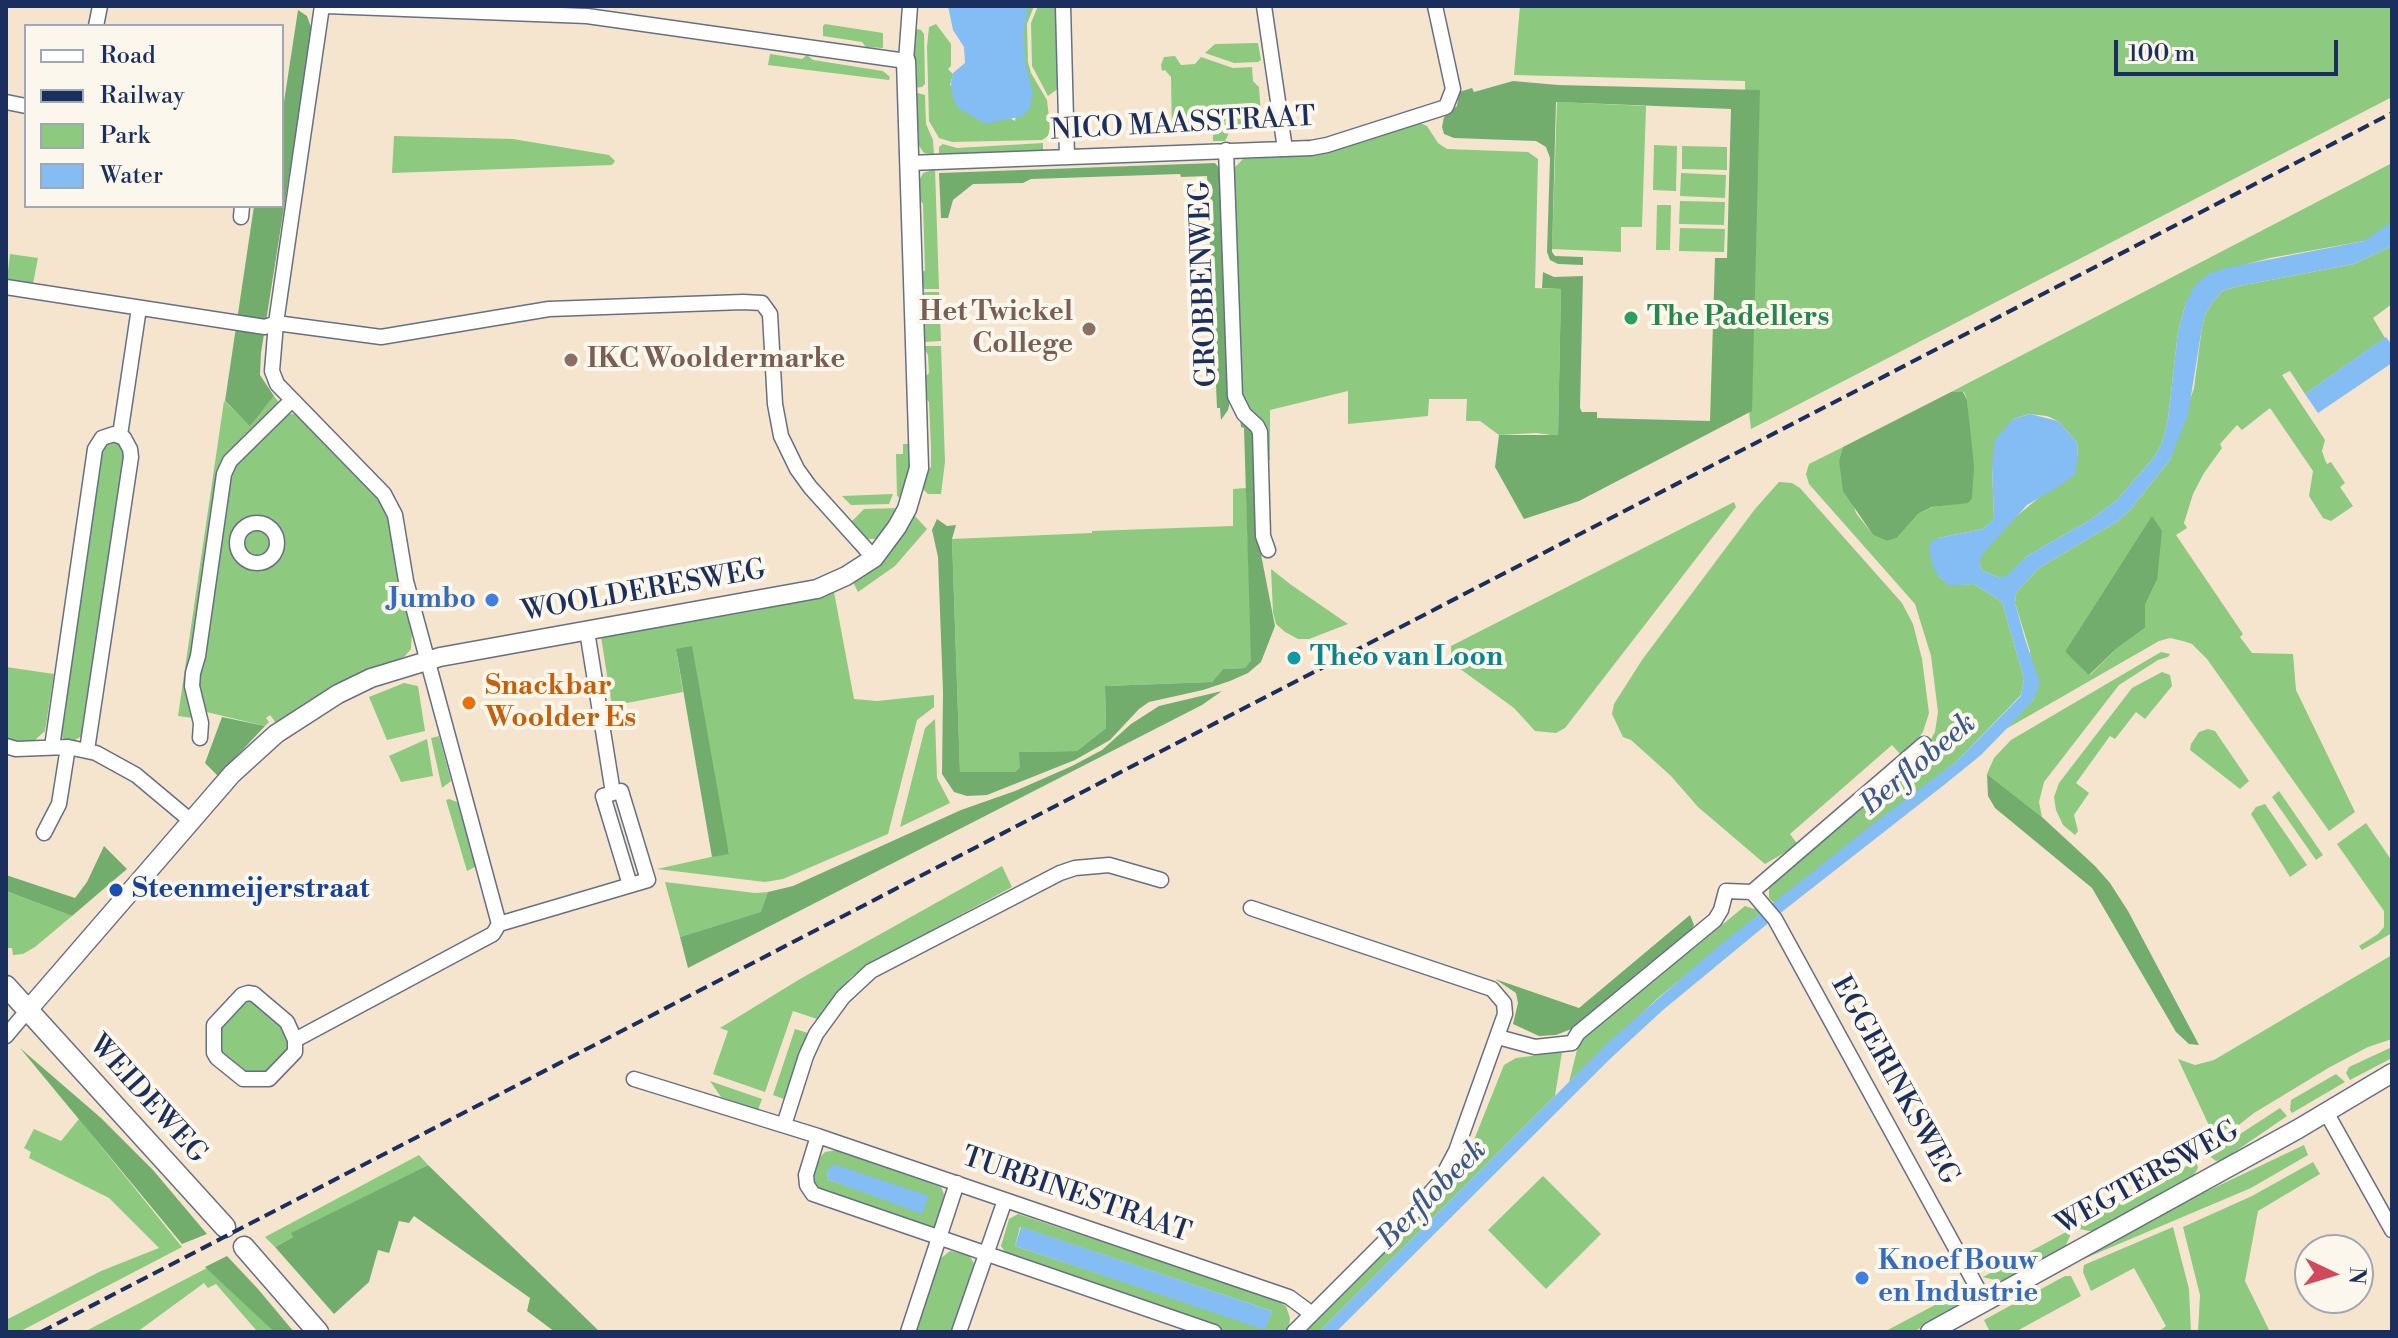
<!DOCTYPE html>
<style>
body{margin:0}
#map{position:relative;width:2398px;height:1338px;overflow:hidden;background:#f6e5ce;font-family:"Libre Bodoni",serif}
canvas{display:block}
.frame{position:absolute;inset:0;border:8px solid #1b2f5e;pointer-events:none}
.legend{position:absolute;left:24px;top:24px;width:260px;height:184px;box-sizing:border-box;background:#fbf7ec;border:2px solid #a1a7b3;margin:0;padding:10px 14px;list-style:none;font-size:24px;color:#1b2f5e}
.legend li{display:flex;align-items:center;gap:16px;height:40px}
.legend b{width:40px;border:2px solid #a1a7b3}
.north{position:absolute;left:2294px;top:1234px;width:80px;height:80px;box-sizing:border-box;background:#fbf7ec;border:2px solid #a1a7b3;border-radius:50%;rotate:94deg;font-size:22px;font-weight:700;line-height:32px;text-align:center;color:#1b2f5e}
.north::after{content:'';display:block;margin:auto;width:28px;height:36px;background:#d1495b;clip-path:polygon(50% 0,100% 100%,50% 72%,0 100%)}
.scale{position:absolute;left:2114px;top:40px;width:224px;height:36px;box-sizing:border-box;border:4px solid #1b2f5e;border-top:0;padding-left:10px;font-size:24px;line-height:28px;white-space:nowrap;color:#1b2f5e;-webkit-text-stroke:6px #fbf7ec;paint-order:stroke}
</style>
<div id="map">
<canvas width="2398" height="1338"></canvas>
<div class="frame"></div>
<ul class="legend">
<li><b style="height:10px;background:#fff"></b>Road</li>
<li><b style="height:10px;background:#1b2f5e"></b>Railway</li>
<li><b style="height:22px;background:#8dc97f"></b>Park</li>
<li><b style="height:22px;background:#84bcf4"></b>Water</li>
</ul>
<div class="north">N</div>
<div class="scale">100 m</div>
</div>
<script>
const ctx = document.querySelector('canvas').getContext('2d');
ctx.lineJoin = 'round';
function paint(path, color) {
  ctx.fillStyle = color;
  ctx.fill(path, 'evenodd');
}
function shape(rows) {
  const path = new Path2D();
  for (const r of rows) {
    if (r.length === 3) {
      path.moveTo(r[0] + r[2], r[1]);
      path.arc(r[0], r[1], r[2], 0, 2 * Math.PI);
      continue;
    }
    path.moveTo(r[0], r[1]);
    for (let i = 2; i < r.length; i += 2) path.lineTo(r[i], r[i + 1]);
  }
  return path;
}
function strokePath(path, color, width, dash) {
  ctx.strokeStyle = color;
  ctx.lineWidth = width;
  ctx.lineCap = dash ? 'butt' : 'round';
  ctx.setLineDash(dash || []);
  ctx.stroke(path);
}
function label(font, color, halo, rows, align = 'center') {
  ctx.font = font + ' "Libre Bodoni",serif';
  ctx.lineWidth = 8;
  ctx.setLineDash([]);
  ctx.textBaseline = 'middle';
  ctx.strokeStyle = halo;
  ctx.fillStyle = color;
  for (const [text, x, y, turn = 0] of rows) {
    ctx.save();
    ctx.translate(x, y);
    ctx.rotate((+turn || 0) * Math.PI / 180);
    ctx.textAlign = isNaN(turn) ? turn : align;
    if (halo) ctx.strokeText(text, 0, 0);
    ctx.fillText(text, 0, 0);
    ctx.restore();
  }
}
const green = shape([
 [1026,6,1034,6,1027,24,1028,62,1031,73,1047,100,1050,127,1048,136,1042,140,952,142,939,138,929,121,927,47,929,27,936,24,951,44,951,66,948,69,953,74,950,85,1015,121,1025,71,1022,41],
 [1038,6,1056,6,1059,88,1048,96,1032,66,1031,23],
 [1520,6,2392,6,2392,97,1751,429,1748,403,1745,81,1514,75],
 [825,24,883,33,883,48,866,47,862,42,823,36,823,26],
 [914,28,921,30,924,34,925,84,922,87,914,88],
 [1258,43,1261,60,1258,62,1234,63,1205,53,1215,44],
 [770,54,802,59,807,55,813,60,883,71,890,77,889,80,768,65],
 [1175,56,1181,65,1195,64,1201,57,1233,68,1252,67,1253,81,1259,87,1261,116,1269,118,1269,129,1230,131,1225,141,1213,141,1213,133,1172,135,1171,77,1165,70,1162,71,1161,65,1164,57],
 [914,92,925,95,926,124,933,140,934,155,924,153,917,143],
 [1557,102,1646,106,1642,227,1621,227,1621,252,1552,249],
 [1420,123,1427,126,1438,143,1447,149,1528,152,1538,159,1535,288,1561,289,1558,436,1537,433,1499,435,1480,421,1466,421,1467,399,1429,399,1428,416,1348,424,1348,391,1270,410,1270,460,1264,461,1264,424,1241,400,1233,169,1243,159,1308,155,1334,150],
 [394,136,513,139,609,155,615,161,612,165,392,173],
 [1043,143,1043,151,939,155,939,147,943,144,957,148],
 [1654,145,1677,146,1676,191,1653,190],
 [1682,146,1727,147,1727,170,1682,169],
 [2392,163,2392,222,2375,236,2364,241,2270,258,2209,274,2186,302,2178,332,2168,419,2162,443,2155,456,2117,500,2090,520,2027,556,2008,576,2000,578,1983,571,1979,564,1981,555,2013,519,2041,496,2078,457,2077,442,2058,421,2047,416,2029,414,2013,419,1992,466,1994,519,1983,529,1938,538,1938,576,1950,585,1974,584,2002,602,2024,679,2021,695,1957,761,1774,903,1769,898,1769,884,1926,748,1935,732,1938,712,1931,656,1915,604,1809,484,1806,474,1809,464,1843,447,1839,460,1856,513,1873,535,1887,541,1897,538,1918,514,1933,507,1946,505,1973,477,1967,400,1964,392,1951,392],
 [935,169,939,289,921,289,921,274,925,270,923,204,918,198,917,185,923,173],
 [1681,173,1726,175,1725,198,1680,196],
 [1680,201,1725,202,1724,225,1679,224],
 [1657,205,1671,205,1670,250,1656,250],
 [1680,228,1725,229,1724,252,1679,251],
 [2392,246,2392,304,2373,318,2385,338,2305,394,2290,371,2282,375,2325,440,2322,451,2325,460,2327,464,2331,462,2345,483,2340,487,2353,506,2331,521,2323,518,2309,496,2313,471,2270,408,2242,430,2237,425,2220,444,2222,448,2204,473,2193,494,2184,523,2187,528,2176,535,2243,634,2240,637,2252,653,2293,654,2296,690,2355,812,2329,831,2207,659,2192,644,2183,641,2170,638,2159,641,2006,729,2034,699,2030,651,2015,603,2016,593,2039,568,2118,521,2130,510,2170,460,2194,388,2202,327,2205,315,2213,302,2222,291,2239,286,2354,264],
 [2157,580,2145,605,2145,628,2116,649,2090,675,2065,652],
 [10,254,38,258,33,284,7,279],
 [924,292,939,292,941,341,923,342,922,312,925,311],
 [923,346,941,346,945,462,941,494,928,494,922,488,926,471,931,467,931,448,929,402,925,397,924,378,929,373,928,355],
 [274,396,287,413,295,414,300,418,373,492,384,509,391,527,412,632,411,649,404,657,350,679,310,700,276,723,270,715,266,718,269,722,265,726,194,709,193,718,178,716,224,401,250,425],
 [110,442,122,445,125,458,83,735,74,741,67,742,59,734,102,447],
 [903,444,911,444,909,475,903,500,897,496,896,454,903,454],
 [1779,482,1792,483,1800,488,1902,603,1913,624,1922,659,1929,713,1923,732,1915,743,1901,755,1892,745,1790,834,1798,845,1765,864,1698,807,1671,776,1631,740,1623,737,1612,714,1614,704,1642,660,1755,509],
 [1246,488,1252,661,1245,668,1223,669,1212,682,1105,686,1106,728,1077,751,1020,752,1020,767,1015,772,960,773,952,539,1092,533,1092,531,1233,526,1233,489],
 [893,494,889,504,851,505,842,496],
 [1734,502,1736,507,1565,728,1556,733,1535,731,1514,708,1452,663,1451,646],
 [899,508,881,537,876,539,866,539,850,523,864,509],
 [913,514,927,529,895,566,858,592,853,582,889,552],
 [1271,569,1290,584,1348,624,1309,639,1298,639,1285,632,1276,624,1273,612],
 [834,592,854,699,877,701,934,695,934,707,917,720,888,834,783,879,765,882,657,869,729,853,676,649,683,692,612,706,601,637,754,611],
 [2161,652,2170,654,2168,657,2158,660,2119,685,2044,782,2039,802,2042,817,1987,774,1994,758,2011,740],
 [6,667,54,674,45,731,36,739,36,741,16,742,6,738],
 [2162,672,2170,675,2172,686,2145,719,2136,712,2115,739,2110,736,2076,783,2089,793,2074,815,2078,831,2075,835,2063,825,2056,810,2054,797,2059,783,2132,688],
 [404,683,418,686,425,731,387,740,369,697],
 [935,719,937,778,950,803,900,827,925,728],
 [2208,729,2215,731,2249,781,2240,789,2190,750,2191,744,2199,732],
 [439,736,451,781,442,788,431,738],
 [427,739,433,776,401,782,389,756],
 [2279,791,2323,855,2316,860,2272,797],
 [449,799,457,802,477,866,467,871,446,800],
 [2265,804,2307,865,2290,877,2251,814,2256,807],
 [2366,823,2392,861,2392,933,2362,950,2359,946,2378,934,2384,927,2384,911,2337,844],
 [1002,866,1012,887,875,961,851,977,817,1019,793,1011,765,1092,713,1074,728,1031,720,1028,800,979],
 [665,882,755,893,768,892,762,912,680,937],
 [6,891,72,916,35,947,23,954,13,955,12,948,6,948],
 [1745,906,1754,909,1756,907,1761,913,1658,998,1569,1082,1579,1042],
 [2392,955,2392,1039,2368,1047,2330,1067,2254,1113,2207,1150,2203,1141,2213,1134,2178,1059,2195,1065,2214,1060],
 [246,1000,251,1000,278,1022,289,1040,289,1050,269,1071,250,1076,220,1052,219,1028],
 [795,1029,808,1033,784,1099,773,1095],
 [2392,1047,2392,1058,2350,1080,2346,1073,2349,1067],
 [1562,1052,1555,1096,1319,1332,1304,1332,1444,1193,1464,1165,1504,1065,1516,1058],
 [2336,1074,2345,1082,2292,1113,2290,1110,2291,1100],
 [710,1081,762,1099,758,1110,721,1097],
 [2280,1108,2287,1116,2223,1160,2216,1161,2208,1155],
 [79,1119,182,1247,19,1332,6,1332,6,1320,101,1271,159,1248,109,1198,29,1158,31,1152,24,1148,34,1129,61,1141],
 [2304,1145,2308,1155,2251,1188,2081,1260,2178,1205],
 [837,1150,941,1187,946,1199,938,1225,929,1229,815,1188,812,1178,821,1156,825,1152],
 [828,1169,923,1213,827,1179],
 [419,1155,428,1165,292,1233,293,1237,275,1247,265,1237],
 [2196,1161,2198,1168,2192,1178,2094,1232,2080,1229,2078,1225],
 [2313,1162,2320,1174,2258,1211,2245,1281,2270,1332,2198,1332,2200,1295,2183,1227,2252,1196],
 [1543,1176,1601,1234,1546,1289,1488,1230],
 [1018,1214,1272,1298,1286,1306,1290,1318,1289,1327,1284,1332,1224,1332,1011,1260,1001,1246,1009,1219],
 [1020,1227,1272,1311,1265,1329,1015,1246],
 [2173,1227,2189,1289,2191,1332,2158,1332,2166,1326,2134,1268,2091,1291,2083,1272,2084,1265],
 [2068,1231,2070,1236,2064,1249,2008,1280,1999,1281,1983,1277],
 [950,1251,969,1255,975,1265,954,1332,915,1332,940,1259],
 [207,1268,274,1332,255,1332,256,1330,216,1284,208,1288,204,1283,137,1332,84,1332],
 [2065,1276,2071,1276,2081,1296,2015,1332,1990,1332,1984,1320],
 [1965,1289,1964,1299,1954,1309,1913,1332,1884,1332]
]);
const forest = shape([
 [298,10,307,16,312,30,261,353,260,375,274,396,250,426,225,401,254,206,282,206,282,115],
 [1513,81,1558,85,1760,90,1752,411,1579,501,1524,519,1495,467,1499,435,1558,435,1561,289,1542,288,1543,272,1554,277,1583,276,1580,408,1582,412,1597,412,1597,418,1710,421,1715,258,1727,258,1731,109,1556,102,1552,252,1555,256,1583,257,1583,265,1558,264,1550,260,1547,252,1550,158,1546,147,1536,141,1454,138,1444,134,1442,127,1444,117,1457,106,1459,92,1472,88,1474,92],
 [1215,163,1220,169,1230,401,1228,410,1221,420,1220,408,1217,408,1207,176,1181,177,1180,174,1031,179,1023,183,973,184,953,200,948,218,941,218,939,173],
 [1951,392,1963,392,1967,400,1974,466,1972,498,1968,503,1932,507,1918,514,1897,538,1887,541,1873,535,1843,491,1839,460,1843,447],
 [1240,416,1253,430,1257,534,1275,626,1261,662,1248,673,1230,681,1203,690,1149,702,1139,709,1110,740,1075,760,987,795,967,796,954,792,942,774,943,692,938,557,932,530,937,519,947,526,956,525,952,539,960,772,1015,772,1020,767,1019,752,1077,751,1106,728,1105,686,1212,682,1223,669,1245,668,1251,661,1244,428,1241,427],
 [2152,516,2162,531,2157,580,2145,605,2145,628,2116,649,2089,675,2065,652],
 [692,646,729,854,712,857,676,649],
 [1222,691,1202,705,688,968,680,937,761,912,768,892,793,886,961,810,1015,791,1072,766,1102,750,1131,724,1159,706],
 [222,717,265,726,218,776,205,763],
 [1987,774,2042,817,2095,866,2110,883,2128,911,2199,1045,2189,1044,2176,1032,2092,888,1995,808,1988,796],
 [104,846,127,869,72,916,6,891,6,875,75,898,87,882],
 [1690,915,1694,925,1690,932,1574,1028,1556,1035,1539,1036,1513,1024,1518,1003,1516,993,1495,979,1579,1008],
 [20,1048,101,1118,153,1170,207,1234,182,1244],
 [428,1165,600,1332,555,1332,527,1311,530,1298,414,1216,409,1223,399,1221,389,1253,378,1250,369,1282,334,1314,275,1247,293,1237,291,1233],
 [227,1256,258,1289,294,1332,274,1332,205,1267]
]);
const water = shape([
 [948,6,1028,6,1024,32,1025,62,1033,93,1030,108,1023,116,986,124,958,108,953,98,951,83,953,73,965,63,964,47,953,30],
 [2392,222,2392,246,2354,264,2239,286,2222,291,2213,302,2205,315,2202,327,2188,415,2170,460,2130,510,2118,521,2039,568,2016,593,2015,603,2025,639,2040,683,2034,699,2019,716,1981,755,1944,785,1783,911,1663,1010,1611,1058,1336,1332,1319,1332,1612,1039,1714,950,1877,821,1957,761,2021,696,2024,679,2002,602,1974,584,1950,586,1938,576,1932,564,1929,549,1930,543,1938,538,1983,529,1994,519,1992,466,1995,440,2013,419,2030,414,2058,421,2077,442,2078,457,2075,474,2063,484,2027,505,1982,555,1979,564,1983,571,2000,578,2008,575,2027,556,2090,520,2117,500,2155,456,2162,443,2168,419,2178,332,2186,302,2196,284,2209,274,2226,268,2364,241],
 [2386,337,2392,345,2392,363,2318,413,2305,394],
 [836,1165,929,1196,922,1214,827,1179,828,1168],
 [1021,1227,1272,1311,1270,1317,1265,1330,1015,1246]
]);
const street = shape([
 [326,6,587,16,906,61,910,6],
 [1063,6,1067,157],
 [1264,6,1285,149],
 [96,26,100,6],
 [6,102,26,106],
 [1226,150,1235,396,1244,414,1257,426,1260,432,1263,536,1268,550],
 [909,163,1311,148,1327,145,1446,107,1453,89,1435,6],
 [241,217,242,206],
 [6,287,265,327,276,323,381,337,549,309,743,302,762,303,770,314,775,404,781,436,797,469,810,487,874,558],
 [120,435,139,308],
 [257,543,20],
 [200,738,201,723,192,686,193,673,198,656,224,474,230,461,292,400],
 [6,746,16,749,68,747,96,753,136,775,191,821],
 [52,747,95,449,102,438,114,434,124,438,130,449,131,457,87,750],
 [613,793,603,796,630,885],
 [44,833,59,804,68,747],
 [1752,892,1775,919,1984,1300],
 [1251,908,1492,989,1504,1003,1505,1014,1456,1151,1439,1183,1410,1216,1294,1332],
 [499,924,648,880,621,791,613,793,587,631],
 [248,993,254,994,287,1022,295,1040,295,1052,269,1079,243,1079,217,1058,214,1053,214,1025,242,995,248,993],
 [6,1036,27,1011],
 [1498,1037,1535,1047,1572,1043,1578,1033,1715,920,1721,910,1726,891,1752,892,1924,744],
 [295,1040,493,934,499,924,406,581,395,515,384,494,277,384,272,371,276,323,322,6],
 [634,1079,818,1136],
 [2326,1112,2392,1230],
 [784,1125,806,1056,816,1034,843,997,871,971,1060,873,1075,868,1109,865,1161,880],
 [908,1332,957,1183],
 [959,1332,1005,1200],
 [1214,1332,813,1194,807,1185,806,1175,818,1136,1289,1297,1312,1314]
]);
const secondary = shape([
 [27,1011,232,774,276,734,338,694,371,678,440,657,817,589,846,576,874,558,897,527,907,509,919,468,906,61],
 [1930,1332,2298,1129,2392,1073]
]);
const primary = shape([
 [6,986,225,1227],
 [244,1247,318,1332]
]);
const rail = shape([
 [41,1332,2392,113]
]);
const markers = [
 [1631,318,8,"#2e9e5b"],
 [1089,329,8,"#8d6e63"],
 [571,360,8,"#8d6e63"],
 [492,600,8,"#3f7fe0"],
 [1294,658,8,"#0f9aa8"],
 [469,703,8,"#e8710a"],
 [116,890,8,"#1a4fb4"],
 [1862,1278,8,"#3f7fe0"]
];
const streetNames = [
 ["NICO MAASSTRAAT",1183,125,-3],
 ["GROBBENWEG",1205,284,-92],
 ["WOOLDERESWEG",644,592,-10],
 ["EGGERINKSWEG",1894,1081,61],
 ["WEIDEWEG",147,1100,48],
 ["WEGTERSWEG",2148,1179,-29],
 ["TURBINESTRAAT",1076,1196,19]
];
const educationNames = [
 ["Het Twickel",1073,313],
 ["College",1073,345],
 ["IKC Wooldermarke",587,360,"left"]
];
const leisureNames = [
 ["The Padellers",1647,318]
];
const shopNames = [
 ["Jumbo",476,600],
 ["Knoef Bouw",1878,1262,"left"],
 ["en Industrie",1878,1294,"left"]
];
const cultureNames = [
 ["Theo van Loon",1310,658]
];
const foodNames = [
 ["Snackbar",485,687],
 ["Woolder Es",485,719]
];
const transitNames = [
 ["Steenmeijerstraat",132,890]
];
const waterNames = [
 ["Berflobeek",1919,765,-40],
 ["Berflobeek",1433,1195,-45]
];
paint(green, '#8dc97f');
paint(forest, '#72ad6e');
paint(water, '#84bcf4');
strokePath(street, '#686f85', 17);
strokePath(secondary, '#686f85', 21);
strokePath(primary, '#686f85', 23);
strokePath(street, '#fff', 14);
strokePath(secondary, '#fff', 18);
strokePath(primary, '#fff', 20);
strokePath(rail, '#1b2f5e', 4, [12, 6]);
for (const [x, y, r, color] of markers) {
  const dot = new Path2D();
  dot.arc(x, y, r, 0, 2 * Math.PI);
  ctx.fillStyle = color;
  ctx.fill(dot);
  strokePath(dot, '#fbf7ec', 3);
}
label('28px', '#1b2f5e', '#fbf7ec', streetNames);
label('bold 28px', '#785e54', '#fbf7ec', educationNames, 'right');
label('bold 28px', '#27864d', '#fbf7ec', leisureNames, 'left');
label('bold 28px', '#366cbe', '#fbf7ec', shopNames, 'right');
label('bold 28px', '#0d838f', '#fbf7ec', cultureNames, 'left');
label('bold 28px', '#c56008', '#fbf7ec', foodNames, 'left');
label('bold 28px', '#164399', '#fbf7ec', transitNames, 'left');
label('italic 30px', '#3a598b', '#fbf7ec', waterNames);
</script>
